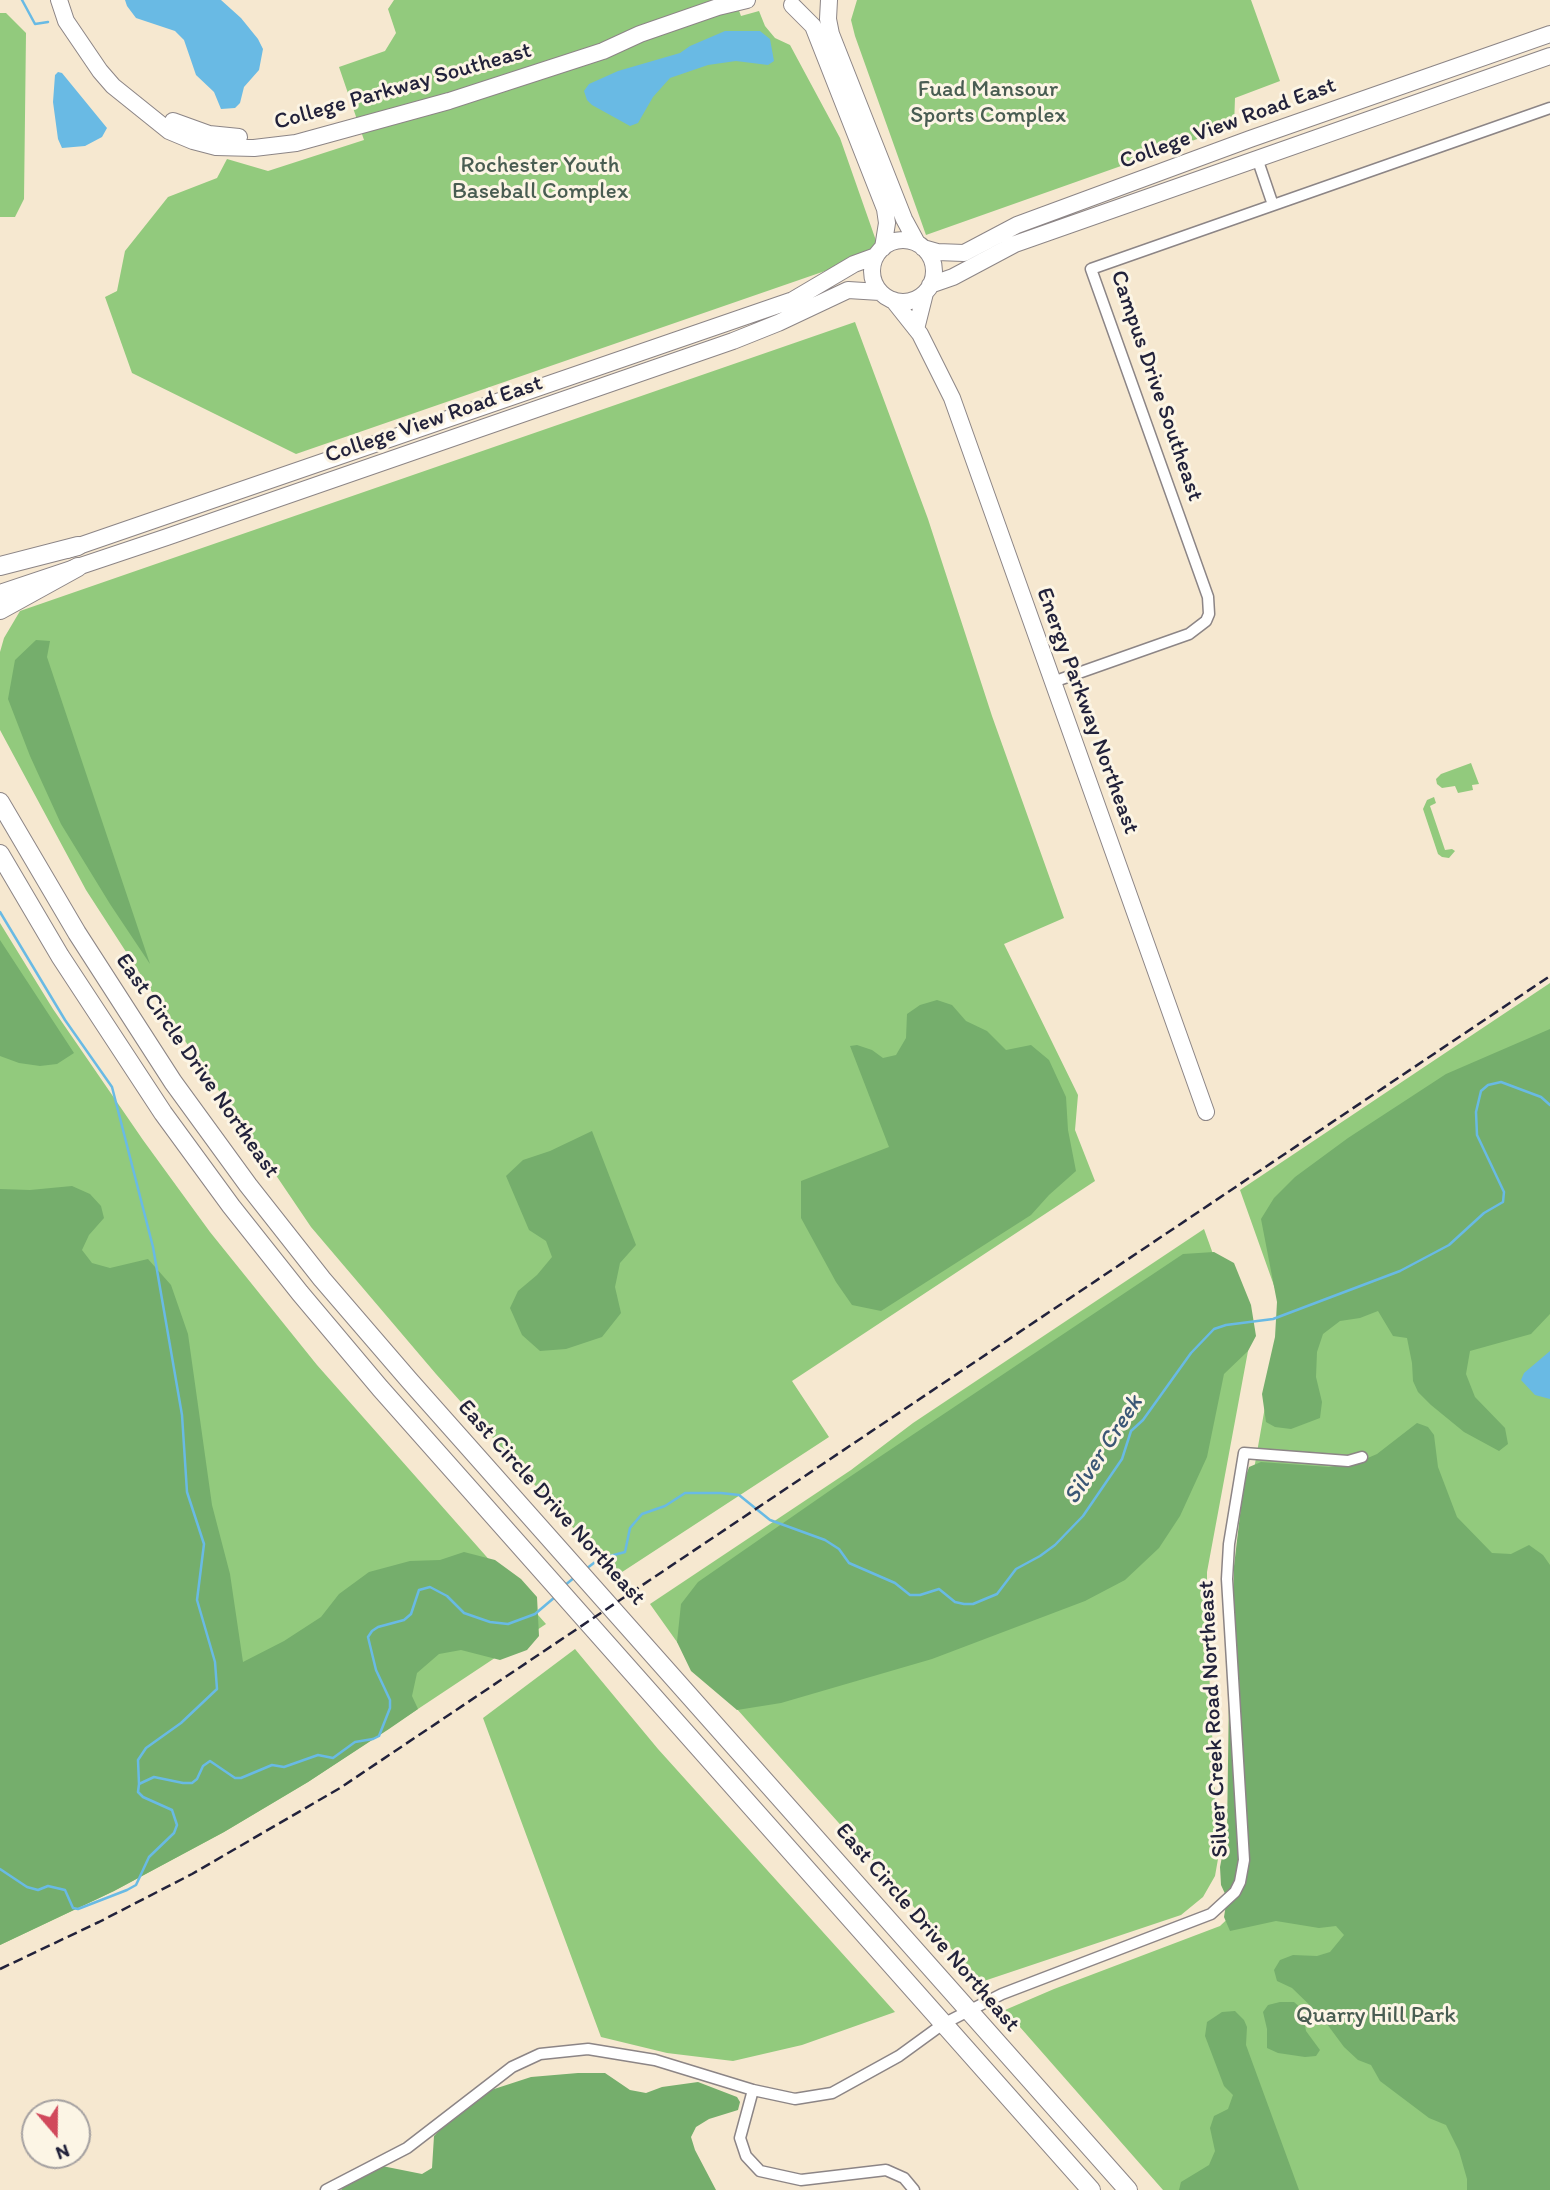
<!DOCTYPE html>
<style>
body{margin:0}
#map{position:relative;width:1550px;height:2190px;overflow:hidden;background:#f6e8d0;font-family:Itim,sans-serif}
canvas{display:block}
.north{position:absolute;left:21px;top:2099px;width:70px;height:70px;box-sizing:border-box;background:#fcf5e5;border:2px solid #a5a1a1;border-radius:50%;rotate:160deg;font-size:19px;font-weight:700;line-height:28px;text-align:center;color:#22223b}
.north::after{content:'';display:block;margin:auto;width:24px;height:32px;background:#d1495b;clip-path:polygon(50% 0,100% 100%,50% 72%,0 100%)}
</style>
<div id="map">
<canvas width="1550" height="2190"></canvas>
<div class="north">N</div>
</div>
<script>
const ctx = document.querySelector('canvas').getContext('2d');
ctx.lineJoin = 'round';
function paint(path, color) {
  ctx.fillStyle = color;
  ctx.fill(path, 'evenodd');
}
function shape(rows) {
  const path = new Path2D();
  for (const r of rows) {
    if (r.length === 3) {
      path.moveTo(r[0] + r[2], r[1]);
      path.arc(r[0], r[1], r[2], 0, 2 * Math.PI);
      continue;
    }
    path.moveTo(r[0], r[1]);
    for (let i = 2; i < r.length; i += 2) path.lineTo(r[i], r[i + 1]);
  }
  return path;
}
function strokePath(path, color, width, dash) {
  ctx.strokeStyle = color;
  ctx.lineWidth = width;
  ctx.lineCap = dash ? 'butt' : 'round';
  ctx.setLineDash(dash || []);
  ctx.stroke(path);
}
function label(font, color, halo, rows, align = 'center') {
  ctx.font = font + ' Itim,sans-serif';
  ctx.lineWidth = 6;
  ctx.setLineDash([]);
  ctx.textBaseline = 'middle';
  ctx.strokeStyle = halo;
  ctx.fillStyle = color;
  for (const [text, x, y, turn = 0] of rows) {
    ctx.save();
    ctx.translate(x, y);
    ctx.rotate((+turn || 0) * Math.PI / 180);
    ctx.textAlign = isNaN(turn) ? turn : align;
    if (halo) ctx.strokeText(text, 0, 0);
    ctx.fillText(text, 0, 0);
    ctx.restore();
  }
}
const green = shape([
 [394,0,735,0,741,16,759,11,765,26,775,38,790,45,840,138,880,252,296,454,132,373,105,297,117,291,125,251,168,197,217,178,227,159,268,171,364,140,339,67,385,51,396,33,388,9],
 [857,0,1251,0,1280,81,1235,98,1234,126,926,235,855,36,851,20],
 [0,13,6,13,26,33,24,199,15,217,0,217],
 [855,322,928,519,992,716,1064,918,1004,944,1078,1095,1075,1130,1095,1181,792,1381,829,1437,616,1576,436,1374,311,1227,152,992,86,890,0,730,0,652,4,638,20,611],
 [1471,763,1479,784,1472,785,1473,790,1458,793,1455,786,1442,788,1437,784,1436,779,1441,774],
 [1434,797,1436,803,1430,806,1445,850,1452,849,1455,851,1449,858,1442,857,1438,854,1423,809,1427,800],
 [0,923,53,1009,143,1140,210,1232,317,1365,546,1624,308,1782,224,1832,114,1891,0,1945],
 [1550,983,1550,2190,1163,2190,1005,2010,1054,1989,1220,1926,1237,1910,1253,1475,1272,1367,1299,1356,1240,1190],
 [1204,1229,1248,1351,1207,1572,1207,1626,1218,1859,1215,1876,1203,1897,1181,1915,981,1982,677,1642,650,1604,851,1470,913,1423],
 [575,1649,658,1749,895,2012,802,2045,733,2061,667,2053,601,2037,483,1718]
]);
const forest = shape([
 [36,640,50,641,47,657,150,964,110,904,61,824,30,756,8,699,15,660],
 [0,940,74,1053,57,1064,40,1066,19,1063,0,1056],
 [937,1000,952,1005,966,1021,987,1031,1006,1050,1031,1045,1049,1060,1066,1097,1068,1130,1076,1171,1049,1195,1031,1215,881,1311,852,1305,836,1282,801,1218,801,1181,889,1147,850,1046,857,1045,872,1050,883,1058,896,1055,906,1038,907,1014,920,1005],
 [1550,1029,1550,1314,1531,1334,1470,1351,1466,1374,1475,1397,1505,1428,1508,1444,1499,1451,1464,1432,1431,1405,1418,1392,1413,1381,1412,1363,1407,1338,1393,1336,1378,1311,1360,1318,1340,1321,1323,1334,1317,1352,1316,1377,1322,1402,1320,1418,1291,1429,1275,1427,1266,1422,1262,1394,1275,1337,1277,1302,1261,1219,1274,1198,1295,1177,1348,1138,1446,1074],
 [592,1131,636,1245,620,1263,615,1287,621,1313,602,1337,566,1349,540,1351,522,1335,510,1308,518,1291,537,1275,552,1257,546,1241,529,1230,506,1176,523,1160,550,1151],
 [72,1186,90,1194,101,1206,104,1218,89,1235,82,1250,92,1263,110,1268,148,1259,171,1285,188,1334,212,1505,230,1574,243,1662,284,1641,321,1617,339,1594,369,1572,410,1561,440,1560,464,1552,495,1560,521,1579,537,1597,539,1636,527,1650,500,1660,461,1650,439,1654,417,1673,412,1696,418,1709,389,1729,308,1782,224,1832,114,1891,0,1945,0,1189,30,1190],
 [1214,1252,1234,1263,1251,1305,1256,1336,1248,1351,1224,1374,1207,1457,1180,1516,1159,1548,1125,1580,1085,1601,932,1659,781,1703,737,1710,691,1671,677,1642,681,1604,698,1582,848,1478,1183,1254],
 [1417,1423,1428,1427,1434,1435,1438,1467,1457,1517,1492,1553,1511,1554,1529,1545,1543,1555,1550,1565,1550,2190,1467,2190,1467,2179,1459,2151,1446,2125,1429,2118,1380,2081,1371,2065,1358,2060,1344,2047,1321,2016,1292,1988,1277,1981,1274,1970,1280,1960,1293,1955,1317,1956,1330,1952,1344,1935,1336,1926,1319,1928,1276,1921,1230,1931,1224,1917,1227,1898,1221,1885,1220,1867,1227,1831,1229,1693,1236,1664,1233,1605,1234,1566,1244,1481,1249,1467,1261,1462,1329,1467,1356,1463,1377,1454],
 [1280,2002,1294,2002,1302,2009,1306,2031,1320,2050,1316,2056,1305,2057,1278,2053,1267,2048,1267,2029,1263,2012,1268,2005],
 [1235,2011,1244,2020,1247,2027,1246,2045,1299,2190,1179,2190,1181,2182,1209,2165,1215,2151,1210,2128,1214,2116,1228,2109,1233,2095,1224,2086,1205,2036,1207,2022,1222,2012],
 [578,2073,605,2073,630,2090,646,2093,662,2087,698,2082,737,2097,740,2102,738,2110,709,2119,696,2127,691,2137,695,2150,716,2190,341,2190,346,2184,382,2166,422,2174,432,2168,434,2136,448,2121,488,2091,531,2077]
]);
const water = shape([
 [125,0,221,0,241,18,258,39,263,49,259,70,244,87,240,103,235,108,221,109,214,92,196,75,184,40,175,31,136,18,127,6],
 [725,31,760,31,770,39,774,61,768,65,736,61,708,65,670,78,653,97,638,123,630,126,592,105,587,100,584,91,589,84,618,71,680,53,690,46],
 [58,72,62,73,107,128,102,137,85,146,62,148,58,139,53,102,55,75],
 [1550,1351,1550,1399,1535,1395,1521,1380,1524,1373]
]);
const stream = shape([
 [22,0,35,24,48,22],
 [0,912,65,1020,112,1087,153,1247,182,1415,187,1492,204,1544,197,1600,215,1662,217,1689,181,1723,146,1748,138,1760,139,1784],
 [586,1569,599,1559,625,1552,630,1528,642,1514,665,1506,685,1493,721,1493,739,1495,770,1520,825,1540,839,1549,849,1563,895,1583,910,1595,920,1595,939,1589,955,1602,964,1604,973,1604,997,1594,1016,1569,1040,1556,1055,1545,1083,1516,1122,1459,1131,1431,1143,1420,1191,1353,1214,1329,1226,1325,1273,1319,1400,1271,1449,1245,1484,1213,1503,1202,1504,1192,1477,1135,1476,1112,1481,1091,1488,1085,1501,1082,1541,1097,1550,1105],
 [564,1586,575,1577],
 [0,1869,27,1887,38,1890,48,1886,65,1890,73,1908,78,1909,127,1890,136,1885,149,1857,174,1833,177,1825,172,1810,143,1797,138,1792,139,1784,154,1777,183,1783,192,1783,197,1779,203,1766,210,1761,235,1778,241,1778,272,1765,284,1767,318,1755,333,1758,355,1742,373,1739,379,1736,390,1708,390,1700,376,1670,368,1637,372,1631,378,1627,404,1620,411,1614,419,1590,430,1587,447,1596,464,1613,490,1622,508,1624,535,1614,555,1597]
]);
const street = shape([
 [1257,158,1273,205],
 [1053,682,1189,634,1206,621,1209,614,1208,597,1091,269,1550,108],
 [753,2090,740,2138,746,2156,760,2171,801,2180,886,2170,904,2178,914,2190],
 [326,2190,407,2148,512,2067,540,2054,588,2049,655,2060,753,2090,795,2099,832,2093,899,2056,943,2024,1002,1994,1211,1914,1235,1892,1240,1882,1244,1860,1227,1579,1229,1544,1244,1453,1348,1461,1362,1457]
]);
const secondary = shape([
 [59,0,66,21,100,71,113,86,169,131,193,141,216,147,254,148,296,143,449,101,603,51,640,34,718,7,747,0],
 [829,0,828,19,831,34,904,219,917,243],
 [792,5,813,26,885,209,887,223,883,248],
 [173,121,209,134,239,137],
 [903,271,31],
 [923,248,937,252,964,253,1017,225,1250,139,1550,34],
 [930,285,953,277,1015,244,1550,56],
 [893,300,920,334,952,398,1206,1112],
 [916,329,925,293],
 [67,550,793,300,854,264,876,256],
 [0,593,167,537,733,341,778,323,848,290,880,292]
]);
const primary = shape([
 [0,566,78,546],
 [0,610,78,567],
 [0,802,77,933,173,1082,248,1185,322,1279,409,1380,1128,2190],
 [0,854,60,956,163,1113,231,1206,300,1293,380,1388,1091,2190]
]);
const rail = shape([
 [0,1969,99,1922,192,1874,340,1788,1550,976]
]);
const streetNames = [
 ["College Parkway Southeast",403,87,-16],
 ["College View Road East",1228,124,-20],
 ["Campus Drive Southeast",1156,386,71],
 ["College View Road East",434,420,-19],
 ["Energy Parkway Northeast",1087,711,70],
 ["East Circle Drive Northeast",197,1066,55],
 ["East Circle Drive Northeast",551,1503,48],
 ["Silver Creek Road Northeast",1214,1719,-93],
 ["East Circle Drive Northeast",927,1928,49]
];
const parkNames = [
 ["Fuad Mansour",988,90],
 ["Sports Complex",988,116],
 ["Rochester Youth",540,166],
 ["Baseball Complex",540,192],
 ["Quarry Hill Park",1376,2016]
];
const waterNames = [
 ["Silver Creek",1104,1450,-57]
];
paint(green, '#92ca7d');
paint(forest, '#75ae6c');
paint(water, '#69bae4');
strokePath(stream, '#69bae4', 2.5);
strokePath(street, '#8c8586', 13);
strokePath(secondary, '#8c8586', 18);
strokePath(primary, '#8c8586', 20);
strokePath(street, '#fff', 10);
strokePath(secondary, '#fff', 16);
strokePath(primary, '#fff', 18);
strokePath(rail, '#22223b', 2.5, [10, 5]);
label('23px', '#22223b', '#fcf5e5', streetNames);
label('23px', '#495d52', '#fcf5e5', parkNames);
label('italic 24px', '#3b5776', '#fcf5e5', waterNames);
</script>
